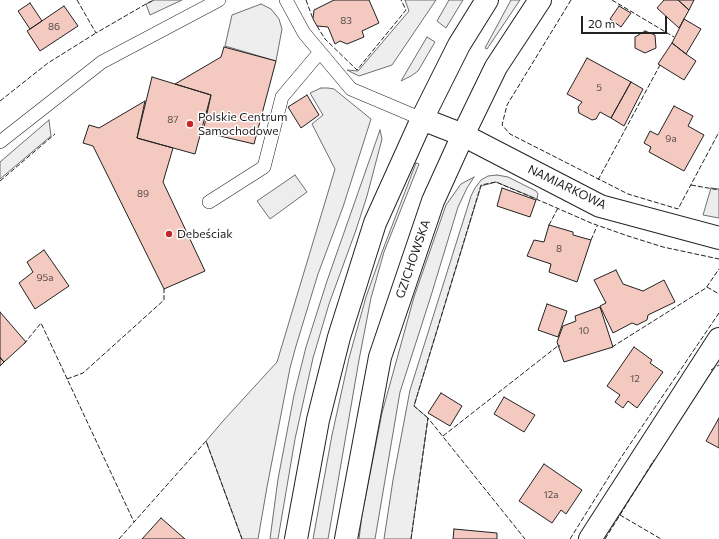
<!DOCTYPE html>
<meta charset="utf-8">
<style>
body{margin:0}
#map{position:relative;width:719px;height:539px;overflow:hidden;background:#fff;font-family:Commissioner,sans-serif}
canvas{display:block}
.scale{position:absolute;left:581px;top:16px;width:86px;height:18px;box-sizing:border-box;border:2px solid #222;border-top:0;padding-left:5px;font-size:12px;line-height:14px;white-space:nowrap;color:#222;-webkit-text-stroke:3px #fff;paint-order:stroke}
</style>
<div id="map">
<canvas width="719" height="539"></canvas>
<div class="scale">20 m</div>
</div>
<script>
const ctx = document.querySelector('canvas').getContext('2d');
ctx.lineJoin = 'round';
function paint(path, color) {
  ctx.fillStyle = color;
  ctx.fill(path, 'evenodd');
}
function shape(rows) {
  const path = new Path2D();
  for (const r of rows) {
    path.moveTo(r[0], r[1]);
    for (let i = 2; i < r.length; i += 2) path.lineTo(r[i], r[i + 1]);
  }
  return path;
}
function strokePath(path, color, width, dash) {
  ctx.strokeStyle = color;
  ctx.lineWidth = width;
  ctx.lineCap = dash ? 'butt' : 'round';
  ctx.setLineDash(dash || []);
  ctx.stroke(path);
}
function label(font, color, halo, rows, align = 'center') {
  ctx.font = font + ' Commissioner,sans-serif';
  ctx.lineWidth = 3;
  ctx.setLineDash([]);
  ctx.textBaseline = 'middle';
  ctx.strokeStyle = halo;
  ctx.fillStyle = color;
  for (const [text, x, y, turn = 0] of rows) {
    ctx.save();
    ctx.translate(x, y);
    ctx.rotate((+turn || 0) * Math.PI / 180);
    ctx.textAlign = isNaN(turn) ? turn : align;
    if (halo) ctx.strokeText(text, 0, 0);
    ctx.fillText(text, 0, 0);
    ctx.restore();
  }
}
const green = shape([
 [154,0,182,0,150,15,146,4,154,0],
 [405,0,436,0,392,65,359,76,347,70,358,71,409,11,405,0],
 [449,0,463,0,446,28,437,21,449,0],
 [511,0,520,0,487,49,485,48,511,0],
 [261,4,271,9,279,19,282,29,276,61,225,46,232,15,261,4],
 [427,37,435,42,418,71,411,76,401,81,427,37],
 [321,88,328,88,334,89,371,119,343,207,318,274,296,346,290,368,267,487,258,539,242,539,206,441,223,421,277,362,335,169,312,124,323,115,310,93,321,88],
 [49,120,51,136,0,179,0,162,49,120],
 [380,130,382,139,367,196,356,230,329,304,313,358,295,439,278,539,270,539,278,479,294,395,306,347,327,281,380,130],
 [416,163,419,164,384,252,371,298,359,360,328,539,313,539,332,435,349,358,366,297,382,252,416,163],
 [497,175,508,177,536,191,538,194,537,199,496,182,481,186,414,406,428,418,411,539,384,539,393,480,410,390,471,196,475,188,481,180,488,176,497,175],
 [474,177,467,188,458,207,430,299,400,392,375,539,359,539,362,515,382,413,414,297,446,205,461,184,474,177]
]);
const parking = shape([
 [295,175,307,192,270,219,257,201,295,175],
 [711,188,719,189,719,218,703,215,711,188]
]);
const building = shape([
 [334,0,369,0,379,23,362,31,364,37,347,44,340,41,335,44,328,27,317,26,313,19,314,10,334,0],
 [664,0,678,0,689,10,679,28,657,8,664,0],
 [678,0,694,0,689,10,678,0],
 [30,3,42,21,30,29,18,11,30,3],
 [64,6,78,26,40,51,27,31,64,6],
 [619,6,631,13,621,27,610,19,619,6],
 [684,19,701,29,686,54,672,43,684,19],
 [645,31,655,35,656,48,645,53,635,48,635,37,645,31],
 [672,43,686,54,696,61,684,80,658,64,672,43],
 [224,47,276,61,254,144,203,132,211,95,175,84,221,57,224,47],
 [587,58,631,82,611,118,600,112,596,119,592,120,579,113,578,107,582,102,567,94,587,58],
 [152,77,211,95,195,154,137,138,152,77],
 [631,82,643,89,624,126,611,118,631,82],
 [307,95,319,115,301,128,288,107,307,95],
 [145,101,137,138,173,148,163,182,205,271,164,289,93,146,83,143,89,125,99,128,145,101],
 [674,106,693,116,688,126,704,135,684,171,649,152,651,147,644,143,650,131,658,135,674,106],
 [502,188,536,200,530,217,497,206,502,188],
 [549,225,573,232,573,235,591,240,577,282,549,272,551,264,527,256,534,240,544,242,549,225],
 [44,250,69,286,35,309,19,283,33,272,27,262,44,250],
 [616,270,623,284,643,291,664,280,675,302,648,315,647,320,637,325,632,323,613,333,600,306,606,303,594,280,616,270],
 [547,304,567,311,558,337,538,330,547,304],
 [600,307,613,347,564,362,557,342,563,326,576,321,575,316,600,307],
 [0,312,26,342,4,362,0,357,0,312],
 [634,347,652,360,650,363,663,372,637,408,628,401,623,408,615,402,620,395,607,386,634,347],
 [0,358,4,362,0,366,0,358],
 [441,393,462,406,450,426,428,413,441,393],
 [504,397,535,415,524,432,494,414,504,397],
 [719,418,719,448,706,441,719,418],
 [544,464,582,490,566,514,561,510,552,523,519,501,544,464],
 [161,518,185,539,142,539,161,518],
 [454,529,497,533,497,539,453,539,454,529]
]);
const lane = shape([
 [286,0,304,33,351,89,422,119],
 [0,142,102,62,219,0],
 [209,202,264,167,282,97,320,52]
]);
const street = shape([
 [422,119,463,135,600,206,719,238],
 [590,539,719,339]
]);
const secondary = shape([
 [296,539,318,420,339,337,375,223,422,119,459,45,487,0],
 [346,539,380,357,433,201,463,135,496,67,540,0]
]);
const fence = shape([
 [77,0,96,33,146,4,154,0],
 [306,0,313,19],
 [571,0,507,105,502,125,510,134,628,194,678,209,719,132],
 [612,0,674,37],
 [317,26,325,39,357,70,406,10,401,0],
 [0,101,48,63,96,33],
 [598,180,660,65],
 [0,181,55,134],
 [691,185,719,190],
 [549,225,558,208],
 [591,240,597,226],
 [707,287,719,294],
 [24,344,41,323,134,522],
 [612,347,706,288,719,269],
 [711,370,719,365],
 [67,379,83,373,164,300,164,289],
 [428,418,414,406,481,185,496,182,550,205,591,223,628,236,663,247,719,259],
 [443,436,559,345,559,347],
 [620,515,654,460],
 [119,539,206,441,242,539],
 [411,539,428,418,525,539],
 [570,539,620,459,719,313],
 [605,539,620,515,661,539]
]);
const markers = [
 [190,124,4,"#c62828"],
 [169,234,4,"#c62828"]
];
const numberNames = [
 ["83",346,21],
 ["86",54,27],
 ["5",599,88],
 ["87",173,120],
 ["9a",671,139],
 ["89",143,194],
 ["8",559,249],
 ["95a",45,278],
 ["10",584,331],
 ["12",635,379],
 ["12a",551,495]
];
const poiNames = [
 ["Polskie Centrum",198,117],
 ["Samochodowe",198,131],
 ["Debeściak",177,234]
];
const streetNames = [
 ["NAMIARKOWA",567,187,26],
 ["GZICHOWSKA",413,259,-71]
];
paint(green, '#eee');
strokePath(green, '#6f6f6f', 1);
paint(parking, '#ededed');
strokePath(parking, '#6f6f6f', 1);
paint(building, '#f3c9c0');
strokePath(building, '#222', 1);
strokePath(lane, '#222', 14);
strokePath(street, '#222', 24);
strokePath(secondary, '#222', 24);
strokePath(lane, '#fff', 13);
strokePath(street, '#fff', 22);
strokePath(secondary, '#fff', 22);
strokePath(fence, '#222', 1, [5, 2]);
for (const [x, y, r, color] of markers) {
  const dot = new Path2D();
  dot.arc(x, y, r, 0, 2 * Math.PI);
  ctx.fillStyle = color;
  ctx.fill(dot);
  strokePath(dot, '#fff', 1.5);
}
label('10px', '#564c4a', null, numberNames);
label('12px', '#222', '#fff', poiNames, 'left');
label('12px', '#222', '#fff', streetNames);
</script>
